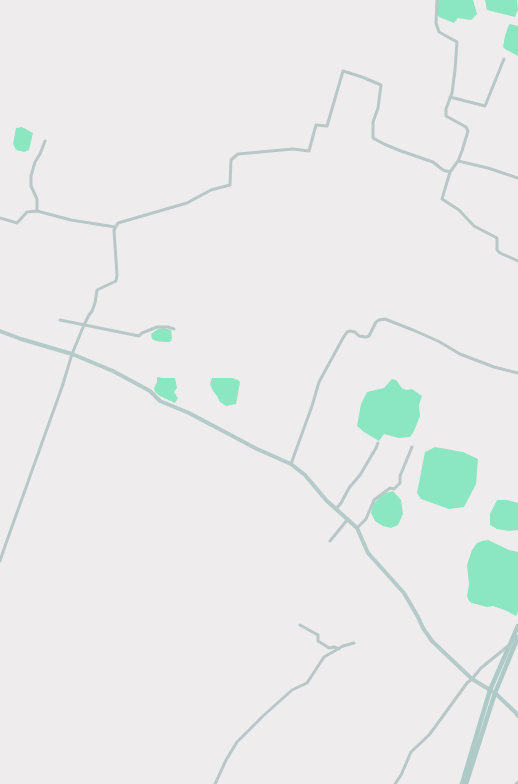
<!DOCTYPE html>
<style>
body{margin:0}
canvas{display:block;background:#efecee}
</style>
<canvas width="518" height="784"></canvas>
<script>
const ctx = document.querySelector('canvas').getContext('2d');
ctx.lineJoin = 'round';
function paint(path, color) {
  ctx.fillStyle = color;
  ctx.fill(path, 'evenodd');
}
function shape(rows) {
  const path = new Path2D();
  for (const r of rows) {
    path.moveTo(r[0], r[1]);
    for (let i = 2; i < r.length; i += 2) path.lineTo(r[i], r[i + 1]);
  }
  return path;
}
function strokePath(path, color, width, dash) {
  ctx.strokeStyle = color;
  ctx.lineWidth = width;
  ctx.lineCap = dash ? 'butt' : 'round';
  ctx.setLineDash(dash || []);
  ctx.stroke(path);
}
const water = shape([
 [438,0,473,0,477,14,471,20,458,18,454,23,439,17,437,13],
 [485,0,517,0,518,9,515,17,487,10],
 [510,24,518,26,518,56,505,49,503,47,505,36,508,27],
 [22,127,33,133,29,150,24,152,16,150,13,144,16,128],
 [163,328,171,330,172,339,170,342,165,342,156,341,152,339,151,334,158,329],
 [157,377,162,378,175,378,177,388,174,392,178,398,175,403,160,396,155,392,154,388,157,382],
 [212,378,232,378,238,380,240,382,236,404,226,406,220,402,217,396,213,391,210,384],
 [392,379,396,380,402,388,406,390,412,389,422,396,419,405,420,416,414,431,410,437,399,438,384,434,379,441,364,432,357,426,361,404,367,392,384,388],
 [435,447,463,452,478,459,476,484,464,507,449,509,421,499,417,493,425,452],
 [393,491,401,500,403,514,398,525,391,528,383,526,375,521,371,513,373,504,380,497,386,493],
 [497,500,507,500,518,503,518,530,509,531,497,529,490,525,490,514],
 [488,540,509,550,518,552,518,611,516,616,507,611,493,606,487,607,472,603,469,601,467,596,469,585,467,565,472,550,477,543,482,541]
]);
const street = shape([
 [437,0,436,23,439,32,457,42,455,70,452,93,446,109,446,116,466,127,468,131,462,151,458,161,450,172,442,199,459,210,474,226,497,238,497,250,500,253,518,261],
 [450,97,485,106,504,59],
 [45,141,40,154,35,162,31,176,31,186,37,199,37,211,71,220,115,227],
 [458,161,488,168,518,178],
 [0,218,17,223,27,212,37,211],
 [60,320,139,336,142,333,157,327,168,327,174,329],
 [291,464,312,406,319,382,343,338,347,332,350,331,355,332,359,336,366,337,369,336,376,322,379,320,385,319,413,330,438,341,460,354,494,367,518,373],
 [336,509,341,503,349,488,360,475,376,448,378,443],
 [357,528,366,519,374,500,390,488,394,489,400,483,400,476,412,447],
 [330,541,348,519],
 [0,561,5,546,62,387,72,354,84,325,89,315,92,311,95,303,97,290,116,281,117,275,114,230,118,223,187,203,211,190,230,185,231,160,238,154,293,149,309,151,316,125,327,126,343,71,362,77,381,85,378,108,373,122,373,138,384,144,401,151,433,162,443,170,450,172],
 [300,625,318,635,318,641,329,648,334,647,339,649],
 [215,784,226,760,237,742,263,716,292,690,307,683,324,657,343,646,354,643],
 [395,784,401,775,411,752,429,735,435,727,467,683,472,679,481,668,508,646],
 [516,784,518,782]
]);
const secondary = shape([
 [0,331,21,339,72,354,113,371,150,391,160,401,189,413,257,449,291,464,305,475,326,500,357,528,368,553,404,593,418,617,423,628,432,641,472,679,495,693,515,712,518,716]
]);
const primary = shape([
 [462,784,490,690,518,626],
 [466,784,495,693,518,637]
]);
paint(water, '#8be6c2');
strokePath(street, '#b8c8c6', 3);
strokePath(secondary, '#b5cbc9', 4);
strokePath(primary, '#adcac7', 4.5);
</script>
